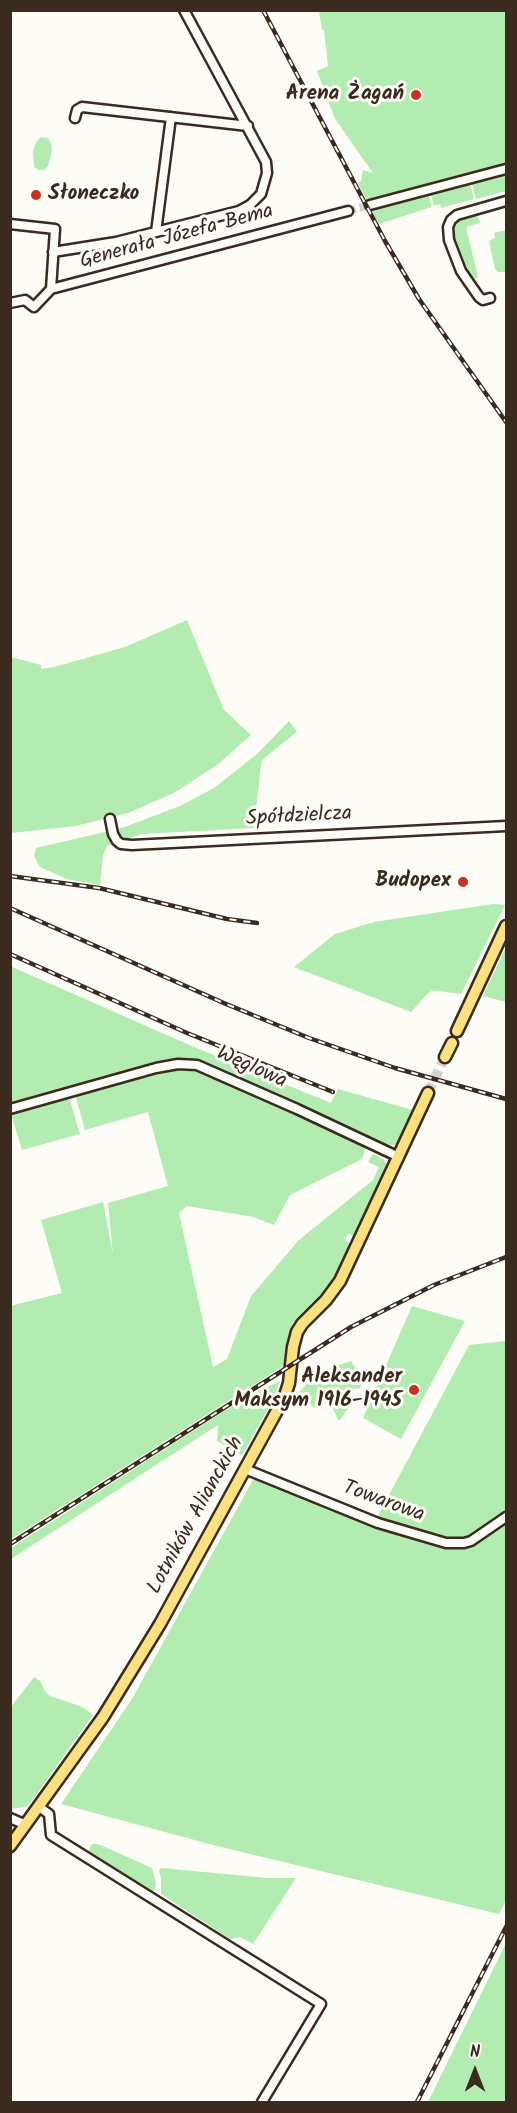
<!DOCTYPE html>
<meta charset="utf-8">
<style>
body{margin:0}
#map{position:relative;width:517px;height:2113px;overflow:hidden;background:#fdfcf7;font-family:Kalam,sans-serif}
canvas{display:block}
.frame{position:absolute;inset:0;border:12px solid #3b2a1e;pointer-events:none}
.north{position:absolute;left:445px;top:2041px;width:60px;height:60px;-webkit-text-stroke:4px #fdfcf7;paint-order:stroke;rotate:0deg;font-size:16px;font-weight:700;line-height:24px;text-align:center;color:#3b2a1e}
.north::after{content:'';display:block;margin:auto;width:21px;height:27px;background:#3b2a1e;clip-path:polygon(50% 0,100% 100%,50% 72%,0 100%)}
</style>
<div id="map">
<canvas width="517" height="2113"></canvas>
<div class="frame"></div>
<div class="north">N</div>
</div>
<script>
const ctx = document.querySelector('canvas').getContext('2d');
ctx.lineJoin = 'round';
function paint(path, color) {
  ctx.fillStyle = color;
  ctx.fill(path, 'evenodd');
}
function shape(rows) {
  const path = new Path2D();
  for (const r of rows) {
    path.moveTo(r[0], r[1]);
    for (let i = 2; i < r.length; i += 2) path.lineTo(r[i], r[i + 1]);
  }
  return path;
}
function strokePath(path, color, width, dash) {
  ctx.strokeStyle = color;
  ctx.lineWidth = width;
  ctx.lineCap = dash ? 'butt' : 'round';
  ctx.setLineDash(dash || []);
  ctx.stroke(path);
}
function label(font, color, halo, rows, align = 'center') {
  ctx.font = font + ' Kalam,sans-serif';
  ctx.lineWidth = 6;
  ctx.setLineDash([]);
  ctx.textBaseline = 'middle';
  ctx.strokeStyle = halo;
  ctx.fillStyle = color;
  for (const [text, x, y, turn = 0] of rows) {
    ctx.save();
    ctx.translate(x, y);
    ctx.rotate((+turn || 0) * Math.PI / 180);
    ctx.textAlign = isNaN(turn) ? turn : align;
    if (halo) ctx.strokeText(text, 0, 0);
    ctx.fillText(text, 0, 0);
    ctx.restore();
  }
}
const green = shape([
 [319,11,506,11,506,164,367,201,358,183,361,181,363,170,373,173,335,119,317,71,328,66,324,30,322,30],
 [41,137,48,138,51,143,52,151,48,166,44,170,39,170,34,167,33,151,36,142],
 [506,176,506,191,476,199,472,184],
 [470,184,474,199,441,208,440,204,434,206,431,195],
 [429,196,432,207,379,224,372,211],
 [474,215,478,217,480,223,466,227,478,277,473,280,463,263,452,232,458,221],
 [506,230,506,272,498,272,495,269,489,241,495,238,494,233],
 [187,620,224,710,251,735,217,765,174,793,128,813,76,826,11,833,11,657,41,665,41,669,54,667,125,647],
 [289,721,297,732,263,759,261,765,254,828,141,834,107,846,103,855,100,885,67,879,40,867,34,856,36,848,122,828,180,806,214,788,257,754],
 [493,904,505,905,461,994,431,990,411,1012,294,967,335,934,374,922],
 [506,947,506,1002,483,996],
 [10,966,194,1047,331,1103,338,1089,413,1110,398,1142,394,1145,385,1144,384,1145,222,1071,202,1060,188,1059,169,1060,11,1105],
 [179,1067,205,1071,362,1143,365,1150,362,1159,290,1195,274,1225,253,1217,187,1206,179,1213,213,1367,227,1359,251,1296,299,1240,373,1180,379,1167,368,1162,372,1155,374,1154,384,1160,386,1163,385,1172,354,1236,348,1234,345,1240,351,1244,335,1276,323,1293,293,1323,287,1341,285,1365,11,1539,10,1306,62,1293,41,1220,103,1202,113,1255,108,1203,168,1186,148,1112,85,1130,76,1097,155,1072],
 [69,1097,80,1134,22,1150,11,1114],
 [412,1306,465,1321,401,1439,363,1418],
 [506,1341,506,1900,499,1914,217,1846,61,1804,132,1699,253,1480,260,1480,373,1525,469,1345],
 [351,1361,363,1380,360,1388,339,1392,351,1405,339,1421,330,1403,317,1404,315,1408,296,1395,319,1372],
 [280,1381,271,1404,242,1455,217,1441,218,1425,11,1559,11,1548,221,1413,252,1394],
 [34,1677,40,1681,46,1693,50,1696,83,1707,93,1715,31,1802,25,1807,11,1809,11,1707],
 [92,1844,98,1844,152,1868,156,1883,155,1890,149,1894,91,1859,89,1850],
 [161,1868,268,1878,296,1878,253,1944,240,1937,230,1939,161,1894,161,1878,159,1871],
 [506,1943,506,2102,428,2102]
]);
const minorTunnel = shape([
 [348,211,370,205]
]);
const majorTunnel = shape([
 [428,1093,445,1057]
]);
const minor = shape([
 [75,118,77,110,82,107,248,126],
 [370,205,506,169],
 [10,224,55,229,51,289],
 [156,232,171,117],
 [53,252,116,242,239,211,250,205,261,194,267,173,266,162,184,10],
 [51,289,348,211],
 [490,298,483,300,479,297,461,271,449,240,448,227,451,220,457,215,506,201],
 [10,303,25,300,34,307,51,289],
 [110,819,113,834,117,841,121,844,132,845,506,826],
 [10,1109,156,1068,178,1064,197,1065,297,1109,399,1157],
 [245,1469,378,1523,446,1543,464,1543,471,1541,506,1517],
 [39,1807,49,1814,51,1835,321,2004,262,2102],
 [10,1818,26,1825]
]);
const major = shape([
 [457,1031,506,926],
 [445,1057,452,1043],
 [10,1846,103,1717,160,1624,285,1396,289,1383,293,1347,297,1332,302,1324,326,1300,340,1281,428,1093]
]);
const rail = shape([
 [263,10,385,241,419,299,506,422],
 [10,876,99,888,227,919,257,923],
 [10,908,226,1004,309,1038,395,1068,506,1099],
 [10,954,187,1033,333,1092],
 [10,1544,351,1327,434,1285,506,1257],
 [417,2102,506,1927]
]);
const markers = [
 [416,95,6,"#c8321e"],
 [36,195,6,"#c8321e"],
 [463,882,6,"#c8321e"],
 [414,1390,6,"#c8321e"]
];
const poiNames = [
 ["Arena Żagań",404,95],
 ["Słoneczko",48,195,"left"],
 ["Budopex",451,882],
 ["Aleksander",402,1378],
 ["Maksym 1916-1945",402,1402]
];
const streetNames = [
 ["Generała Józefa Bema",177,238,-15],
 ["Spółdzielcza",299,818,-3],
 ["Węglowa",251,1069,24],
 ["Towarowa",383,1503,20],
 ["Lotników Alianckich",197,1516,-61]
];
paint(green, '#b2ecb0');
strokePath(minorTunnel, '#d6d2cc', 8, [8, 4]);
strokePath(majorTunnel, '#d6d2cc', 10, [10, 5]);
strokePath(minor, '#3b2a1e', 13);
strokePath(major, '#3b2a1e', 15);
strokePath(minor, '#fdfcf7', 8);
strokePath(major, '#fbe180', 10);
strokePath(rail, '#3b2a1e', 4.5);
strokePath(rail, '#fdfcf7', 2, [7]);
for (const [x, y, r, color] of markers) {
  const dot = new Path2D();
  dot.arc(x, y, r, 0, 2 * Math.PI);
  ctx.fillStyle = color;
  ctx.fill(dot);
  strokePath(dot, '#fdfcf7', 2);
}
label('bold 21px', '#3b2a1e', '#fdfcf7', poiNames, 'right');
label('21px', '#3b2a1e', '#fdfcf7', streetNames);
</script>
